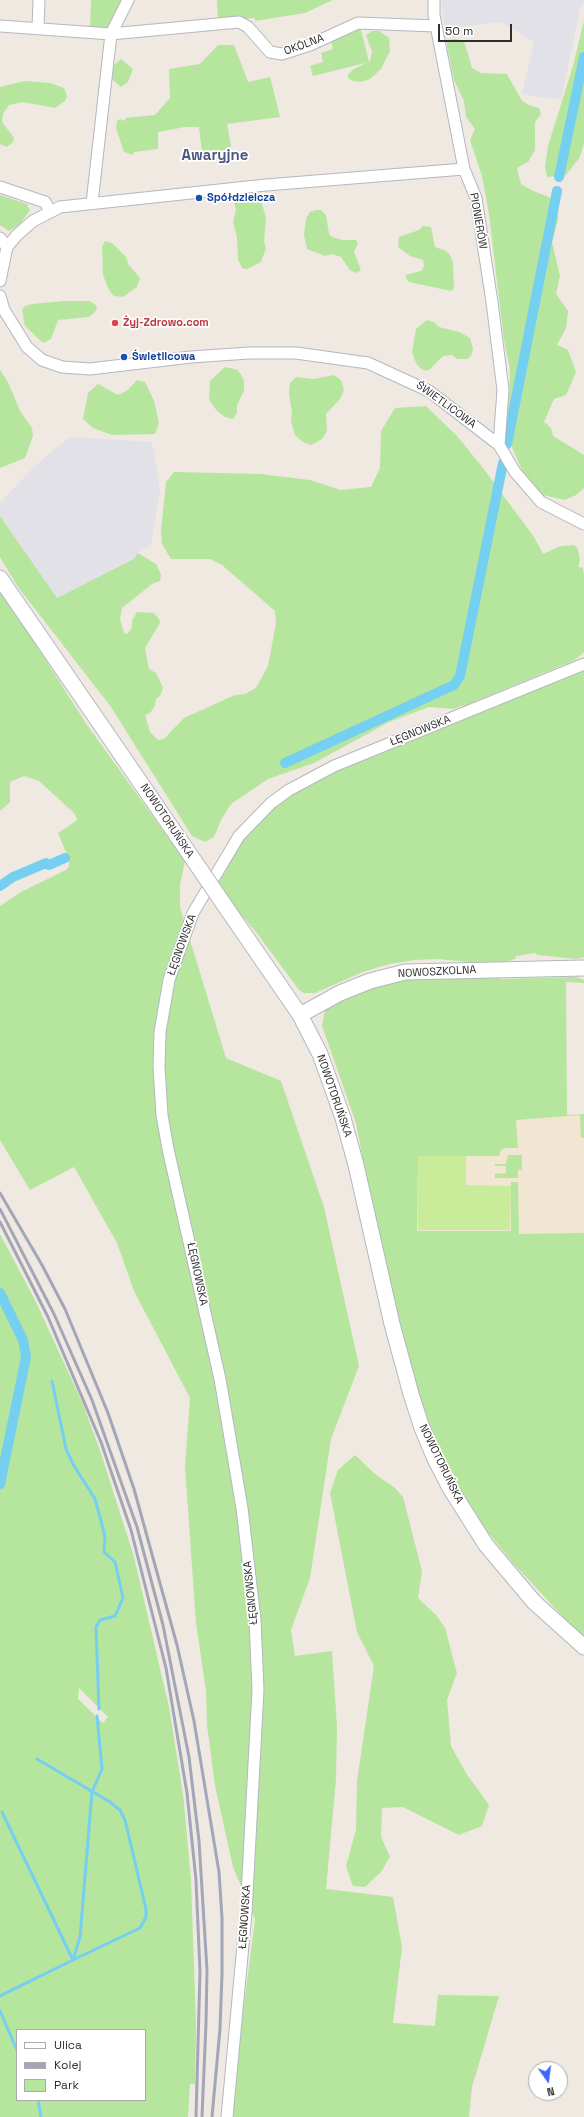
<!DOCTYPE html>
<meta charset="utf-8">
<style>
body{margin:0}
#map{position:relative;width:584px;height:2117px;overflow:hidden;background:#efe9e1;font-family:"Space Grotesk",sans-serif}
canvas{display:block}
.legend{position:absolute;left:16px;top:2029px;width:130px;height:72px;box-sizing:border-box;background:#fff;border:1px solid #ababab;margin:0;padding:5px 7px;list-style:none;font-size:12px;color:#2e2e2e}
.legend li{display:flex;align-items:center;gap:8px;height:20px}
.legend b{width:20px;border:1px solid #ababab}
.north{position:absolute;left:528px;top:2061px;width:40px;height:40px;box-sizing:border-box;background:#fff;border:1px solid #ababab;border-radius:50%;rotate:166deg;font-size:11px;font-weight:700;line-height:16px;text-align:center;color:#2e2e2e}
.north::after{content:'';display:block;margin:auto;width:14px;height:18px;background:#4264fb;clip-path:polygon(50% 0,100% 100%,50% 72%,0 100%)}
.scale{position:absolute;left:438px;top:24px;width:74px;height:18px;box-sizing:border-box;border:2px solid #2e2e2e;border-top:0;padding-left:5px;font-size:12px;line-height:14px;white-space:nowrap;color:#2e2e2e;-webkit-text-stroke:3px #fff;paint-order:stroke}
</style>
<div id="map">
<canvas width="584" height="2117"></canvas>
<ul class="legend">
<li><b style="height:5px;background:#fff"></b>Ulica</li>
<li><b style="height:5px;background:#a3a6b8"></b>Kolej</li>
<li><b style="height:11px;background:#b6e59e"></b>Park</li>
</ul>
<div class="north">N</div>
<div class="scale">50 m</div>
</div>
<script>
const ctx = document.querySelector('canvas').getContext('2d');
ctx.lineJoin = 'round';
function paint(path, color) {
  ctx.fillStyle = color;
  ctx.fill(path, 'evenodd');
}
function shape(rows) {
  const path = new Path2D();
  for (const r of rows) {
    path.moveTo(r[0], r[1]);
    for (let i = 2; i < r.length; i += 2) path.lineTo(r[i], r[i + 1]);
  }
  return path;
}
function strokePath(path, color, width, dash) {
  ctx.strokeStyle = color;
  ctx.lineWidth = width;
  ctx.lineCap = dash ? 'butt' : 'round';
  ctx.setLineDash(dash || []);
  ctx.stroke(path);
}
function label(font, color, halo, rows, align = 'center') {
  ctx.font = font + ' "Space Grotesk",sans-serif';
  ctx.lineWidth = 3.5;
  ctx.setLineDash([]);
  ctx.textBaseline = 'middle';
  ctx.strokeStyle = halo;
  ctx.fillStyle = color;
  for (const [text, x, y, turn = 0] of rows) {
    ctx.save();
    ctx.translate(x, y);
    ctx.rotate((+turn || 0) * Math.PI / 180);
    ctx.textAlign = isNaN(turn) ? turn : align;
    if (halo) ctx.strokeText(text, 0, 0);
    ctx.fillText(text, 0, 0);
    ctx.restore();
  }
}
const industrial = shape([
 [441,0,584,0,584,4,580,9,561,100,522,94,534,42,501,22,445,29],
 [76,437,151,442,154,451,160,491,151,544,138,553,134,559,57,598,0,516,0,503,29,472,52,451,69,438]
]);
const education = shape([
 [584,1114,584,1238,400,1235,373,1123,489,1120]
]);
const green = shape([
 [91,0,126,0,111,31,90,29],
 [217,0,333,0,305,13,255,21,255,18,218,21],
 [584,21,584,143,580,157,566,175,547,177,545,167,548,146,573,66],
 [360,26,369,62,313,76,310,66,323,62,321,53,333,49,330,38],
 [372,31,379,31,389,38,390,51,381,69,370,79,361,82,353,81,348,78,348,75,352,70,370,61,372,52,366,35],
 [455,39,464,41,472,68,481,73,507,74,522,101,529,105,539,108,541,114,535,122,535,150,528,162,517,168,521,184,533,191,549,197,558,206,558,220,552,242,560,276,556,294,568,311,566,328,557,345,568,350,576,372,566,395,554,399,544,422,551,428,553,436,584,455,584,488,576,495,565,500,543,495,526,479,505,432,509,401,510,370,504,340,489,214,482,176,470,140,475,129,466,117,464,101,454,80,446,40],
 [218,45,234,45,248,82,270,77,280,117,227,124,231,147,225,153,221,155,215,154,210,150,202,151,199,127,185,127,158,132,158,149,134,152,133,155,124,152,116,128,117,121,120,119,126,121,125,118,155,115,170,98,169,69,200,64],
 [121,59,133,69,128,82,121,87,112,79,114,65],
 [25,81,50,83,64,88,67,96,65,101,55,108,23,102,9,105,3,114,2,122,14,138,13,142,7,147,0,144,0,87],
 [0,195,27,204,30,210,20,224,9,231,0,225],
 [249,195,256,196,262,204,266,218,264,242,266,248,261,262,247,269,242,268,238,260,237,238,233,222,236,210,234,202,238,198],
 [316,210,321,210,326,215,329,234,332,237,342,240,356,240,358,243,354,252,361,270,356,273,350,270,341,257,332,254,325,256,307,249,304,235,306,219,310,212],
 [423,226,431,227,435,247,446,251,450,255,453,263,454,288,451,291,409,282,406,278,406,275,409,274,421,271,424,266,423,260,410,256,398,247,399,237,419,230],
 [105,241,112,243,126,257,128,264,140,278,137,287,123,297,114,296,109,290,103,275,102,247],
 [64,301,90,301,97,306,96,311,89,317,58,320,51,339,43,343,25,326,22,310,25,306,32,304],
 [427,320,434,322,439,327,459,332,470,338,473,349,471,356,467,359,457,359,452,355,443,356,429,370,426,371,420,368,416,363,412,352,416,329],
 [225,367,238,370,244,380,244,391,237,405,237,413,233,419,225,417,217,411,209,400,210,381],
 [0,370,8,382,20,411,32,428,33,436,25,458,0,468],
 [334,375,341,380,344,390,340,399,326,414,327,431,322,439,311,445,303,442,295,435,291,422,292,413,289,394,290,383,296,377,314,379],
 [137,380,145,382,154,401,159,423,155,434,112,435,93,428,83,419,88,393,98,384,118,395,128,390],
 [426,406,457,436,483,468,534,537,543,554,561,546,574,545,578,549,580,560,578,567,583,568,584,575,584,652,575,660,464,706,461,706,454,709,429,707,389,722,314,763,268,779,231,804,221,820,214,837,205,842,192,836,111,707,18,587,0,557,0,516,57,598,134,559,138,553,156,564,161,575,160,581,152,584,122,608,120,619,124,633,127,634,132,628,132,621,137,612,154,613,159,619,160,623,145,648,149,669,156,673,163,688,160,696,156,699,155,706,150,713,145,715,150,732,158,740,164,739,184,718,235,695,245,694,256,688,268,666,276,623,275,611,222,565,210,559,171,559,162,544,161,531,166,482,174,472,260,474,310,480,341,490,371,487,380,468,381,431,395,408],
 [0,588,87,725,185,861,180,885,180,907,226,1058,281,1081,324,1207,359,1366,331,1439,310,1578,291,1630,295,1656,332,1651,337,1726,336,1779,326,1889,393,1897,402,1947,393,2023,435,2026,438,1995,499,1996,472,2087,469,2117,233,2117,239,2044,255,1919,233,1867,215,1786,207,1725,206,1691,196,1623,185,1467,190,1398,134,1291,117,1243,74,1167,30,1190,0,1140,0,906,21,892,66,870,69,866,69,860,58,833,76,821,77,818,74,813,39,781,24,776,10,782,10,802,0,811],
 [580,671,584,671,584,957,577,959,537,955,536,953,516,956,515,959,499,963,487,964,438,959,415,960,389,964,363,972,315,993,304,993,299,990,256,932,230,902,216,880,241,842,260,820,288,797,328,774],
 [497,975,500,979,577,977,584,980,584,983,566,982,567,1115,584,1114,584,1138,581,1138,580,1115,516,1120,518,1148,504,1148,501,1150,499,1156,418,1156,417,1231,511,1231,511,1182,518,1182,519,1234,584,1233,584,1635,581,1636,512,1562,470,1510,438,1446,416,1390,371,1202,356,1123,322,1026,325,1010,349,995,413,976],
 [508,1155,522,1155,522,1170,518,1170,518,1178,495,1178,495,1174,506,1173,506,1166,495,1166,495,1164,506,1164],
 [0,1234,35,1300,82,1402,100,1450,134,1557,169,1707,183,1794,191,1879,196,2025,195,2084,190,2084,188,2117,0,2117],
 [79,1688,108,1717,103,1723,78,1699],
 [17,2030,145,2030,145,2100,17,2100],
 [355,1455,375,1474,395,1488,403,1497,422,1571,418,1598,436,1615,445,1628,457,1673,447,1700,451,1746,466,1773,489,1805,482,1826,459,1835,403,1807,382,1808,381,1837,390,1857,381,1872,365,1887,353,1886,346,1866,356,1830,357,1781,374,1666,357,1632,330,1493,338,1470]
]);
const pitch = shape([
 [418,1156,466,1156,466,1185,511,1186,510,1230,418,1230]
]);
const stream = shape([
 [52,1381,66,1449,73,1464,95,1499,105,1536,104,1552,115,1562,123,1598,115,1616,100,1620,96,1627,99,1709],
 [2,1812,73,1960,140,1928,146,1917,146,1909,125,1820,120,1810,110,1802,37,1759],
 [0,1996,73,1960,80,1937,92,1792,102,1769,97,1716],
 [0,2011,17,2050],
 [38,2100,41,2117]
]);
const canal = shape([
 [559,177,584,57],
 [507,444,557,191],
 [285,763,454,685,460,676,503,463],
 [0,886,13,877,46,863,49,865,65,858],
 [0,1293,23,1340,26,1357,0,1484]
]);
const street = shape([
 [434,0,434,15,464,169,476,198,492,302,503,390,499,445],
 [0,26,111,34,128,0],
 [38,27,39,0],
 [0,187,45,202,50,211],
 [92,203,111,34,239,22,248,27,270,52,282,54,310,45,358,23,436,26],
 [0,238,7,247],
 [0,281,7,247,17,235,33,221,60,207,266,185,464,169],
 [0,296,4,310,27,347,42,360,62,367,90,369,191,357,249,353,296,353,368,363,429,391,499,445,515,472,541,502,584,524],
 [227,2117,246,1913,258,1690,255,1620,242,1508,220,1379,168,1149,162,1115,159,1066,160,1032,169,980,193,913,239,836,271,803,289,790,334,766,584,664]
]);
const secondary = shape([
 [0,578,195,862],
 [225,906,300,1015,320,1054,343,1118,356,1165,392,1324,411,1394,422,1428,435,1459,450,1488,486,1545,534,1602,584,1647],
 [300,1015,340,993,370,981,405,972,584,968]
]);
const rail = shape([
 [0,1193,42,1265,65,1309,108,1413,134,1489,177,1645,194,1721,219,1872,222,1918,222,1974,220,2029,212,2117],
 [0,1209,54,1314,92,1400,137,1527,163,1625,189,1757,199,1841,207,1970,206,2023,202,2117],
 [0,1222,48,1317,101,1442,131,1530,166,1668,187,1793,196,1880,200,1972,196,2117]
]);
const secondaryBridge = shape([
 [195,862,225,906]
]);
const markers = [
 [199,198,4,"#1a4fb4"],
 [115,323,4,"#e0444e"],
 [124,357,4,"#1a4fb4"]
];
const streetNames = [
 ["OKÓLNA",304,45,-20],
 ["PIONIERÓW",478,221,80],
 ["ŚWIETLICOWA",446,405,36],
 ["ŁĘGNOWSKA",420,731,-22],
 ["NOWOTORUŃSKA",167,821,56],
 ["ŁĘGNOWSKA",182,945,-70],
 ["NOWOSZKOLNA",437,972,-3],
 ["NOWOTORUŃSKA",334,1096,71],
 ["ŁĘGNOWSKA",197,1274,78],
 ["NOWOTORUŃSKA",441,1464,64],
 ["ŁĘGNOWSKA",251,1593,-96],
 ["ŁĘGNOWSKA",245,1917,-86]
];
const transitNames = [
 ["Spółdzielcza",207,198],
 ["Świetlicowa",132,357]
];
const healthNames = [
 ["Żyj-Zdrowo.com",123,323]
];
const districtNames = [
 ["Awaryjne",215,156]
];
paint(industrial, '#e3e1e8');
paint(education, '#f0e6d1');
paint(green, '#b6e59e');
paint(pitch, '#c9ec9a');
strokePath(stream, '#75cff0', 3);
strokePath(canal, '#75cff0', 10);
strokePath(street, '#b4b7c1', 13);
strokePath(secondary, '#b4b7c1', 17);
strokePath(street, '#fff', 11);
strokePath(secondary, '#fff', 15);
strokePath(rail, '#a3a6b8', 3);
strokePath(secondaryBridge, '#b4b7c1', 17, []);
strokePath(secondaryBridge, '#fff', 15);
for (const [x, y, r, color] of markers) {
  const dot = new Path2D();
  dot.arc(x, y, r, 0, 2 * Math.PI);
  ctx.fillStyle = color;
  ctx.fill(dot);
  strokePath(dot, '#fff', 1.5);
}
label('11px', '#2e2e2e', '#fff', streetNames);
label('bold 11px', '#164399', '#fff', transitNames, 'left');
label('bold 11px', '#be3a42', '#fff', healthNames, 'left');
label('bold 15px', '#4d5680', '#fff', districtNames);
</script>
